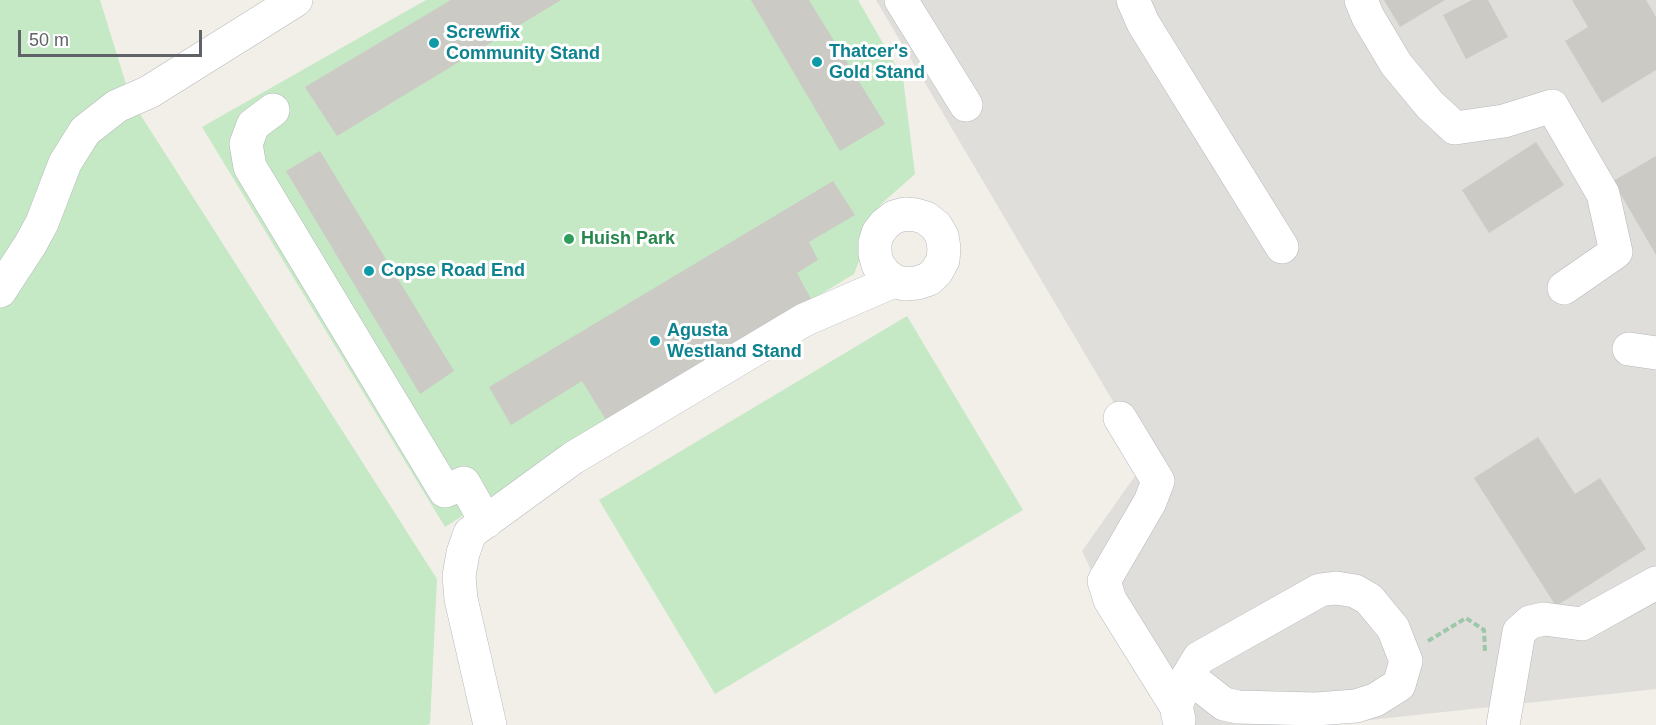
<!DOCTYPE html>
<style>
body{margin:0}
#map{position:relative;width:1656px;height:725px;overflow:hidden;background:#f1efe8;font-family:Arial,sans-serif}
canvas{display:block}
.scale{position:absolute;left:18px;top:30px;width:184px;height:27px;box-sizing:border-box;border:3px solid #5f6368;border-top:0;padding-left:8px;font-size:18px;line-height:21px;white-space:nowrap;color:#5f6368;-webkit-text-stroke:4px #fff;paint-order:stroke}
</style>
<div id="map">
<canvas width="1656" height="725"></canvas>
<div class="scale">50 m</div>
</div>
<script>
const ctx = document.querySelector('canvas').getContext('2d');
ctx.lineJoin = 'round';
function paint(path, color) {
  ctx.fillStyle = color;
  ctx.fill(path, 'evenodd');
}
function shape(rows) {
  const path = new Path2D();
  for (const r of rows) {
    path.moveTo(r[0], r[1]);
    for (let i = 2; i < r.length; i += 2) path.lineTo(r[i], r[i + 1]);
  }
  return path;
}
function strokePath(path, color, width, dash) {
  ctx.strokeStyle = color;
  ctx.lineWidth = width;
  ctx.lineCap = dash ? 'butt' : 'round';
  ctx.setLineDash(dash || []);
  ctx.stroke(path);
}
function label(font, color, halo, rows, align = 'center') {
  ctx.font = font + ' Arial,sans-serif';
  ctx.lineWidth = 6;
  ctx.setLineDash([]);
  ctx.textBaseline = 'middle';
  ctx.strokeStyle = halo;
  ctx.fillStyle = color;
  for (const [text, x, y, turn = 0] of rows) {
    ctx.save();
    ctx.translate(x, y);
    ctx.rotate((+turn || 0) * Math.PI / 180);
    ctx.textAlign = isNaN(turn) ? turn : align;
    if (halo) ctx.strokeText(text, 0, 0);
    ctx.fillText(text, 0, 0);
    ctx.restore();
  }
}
const industrial = shape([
 [876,0,1656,0,1656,689,1324,725,1166,725,1082,551,1147,459]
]);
const green = shape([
 [0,0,100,0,131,100,437,579,430,724,426,725,0,725],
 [426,0,858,0,903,78,915,174,880,205,854,274,608,423,445,527,202,127],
 [907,316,1023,510,715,694,599,500]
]);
const building = shape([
 [451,0,561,0,337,136,305,87],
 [751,0,809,0,885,124,840,151],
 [1384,0,1445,0,1400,27],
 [1472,0,1488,0,1508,37,1466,59,1443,15],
 [1572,0,1646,0,1656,17,1656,70,1602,103,1565,41,1588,27],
 [1536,142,1564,185,1489,233,1462,190],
 [320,151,454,371,420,394,286,171],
 [1656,156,1656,255,1613,181],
 [833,181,855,215,809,242,818,260,797,273,812,301,608,423,582,381,511,425,489,387],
 [1538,437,1575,494,1600,478,1646,549,1556,606,1474,478]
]);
const path = shape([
 [1428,641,1466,618,1484,630,1485,652]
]);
const minor = shape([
 [901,0,966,105],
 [1133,0,1143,23,1282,247],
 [1361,0,1368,17,1396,64,1430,105,1455,128,1504,121,1552,106,1603,194,1616,252,1564,288],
 [273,110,253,125,246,144,250,167,445,491,464,483,486,522],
 [0,291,30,245,42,223,65,163,85,131,117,106,149,92,296,0],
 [1629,349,1656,353],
 [1120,418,1158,481,1150,502,1104,581,1110,600,1176,706,1179,720],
 [1176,706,1188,676,1199,658,1320,590,1336,588,1355,591,1369,599,1393,628,1406,661,1399,685,1375,700,1356,706,1316,709,1238,707,1224,704,1188,676],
 [490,725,461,599,459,576,463,553,470,533,573,458,804,320,894,281,905,284,917,283,929,279,937,271,943,260,944,248,942,236,936,226,926,218,916,215,905,214,894,217,885,224,878,233,875,243,875,254,878,265,885,274,894,281],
 [1503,725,1519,632,1530,622,1544,619,1582,624,1656,583]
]);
const markers = [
 [434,43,6,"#0f9aa8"],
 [817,62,6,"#0f9aa8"],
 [569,239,6,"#2e9e5b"],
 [369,271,6,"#0f9aa8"],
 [655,341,6,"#0f9aa8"]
];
const cultureNames = [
 ["Screwfix",446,33],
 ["Community Stand",446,54],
 ["Thatcer's",829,52],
 ["Gold Stand",829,73],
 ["Copse Road End",381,271],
 ["Agusta",667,331],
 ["Westland Stand",667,352]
];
const leisureNames = [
 ["Huish Park",581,239]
];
paint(industrial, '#e0deda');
paint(green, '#c5e8c5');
paint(building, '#cccac5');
strokePath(minor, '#b5b8bc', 34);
strokePath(path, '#9cc7a9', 4, [6, 3]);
strokePath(minor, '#fff', 33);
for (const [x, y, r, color] of markers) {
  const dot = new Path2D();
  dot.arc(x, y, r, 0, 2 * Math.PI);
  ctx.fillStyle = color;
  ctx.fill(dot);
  strokePath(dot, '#fff', 2);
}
label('bold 18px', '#0d838f', '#fff', cultureNames, 'left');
label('bold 18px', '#27864d', '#fff', leisureNames, 'left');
</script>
